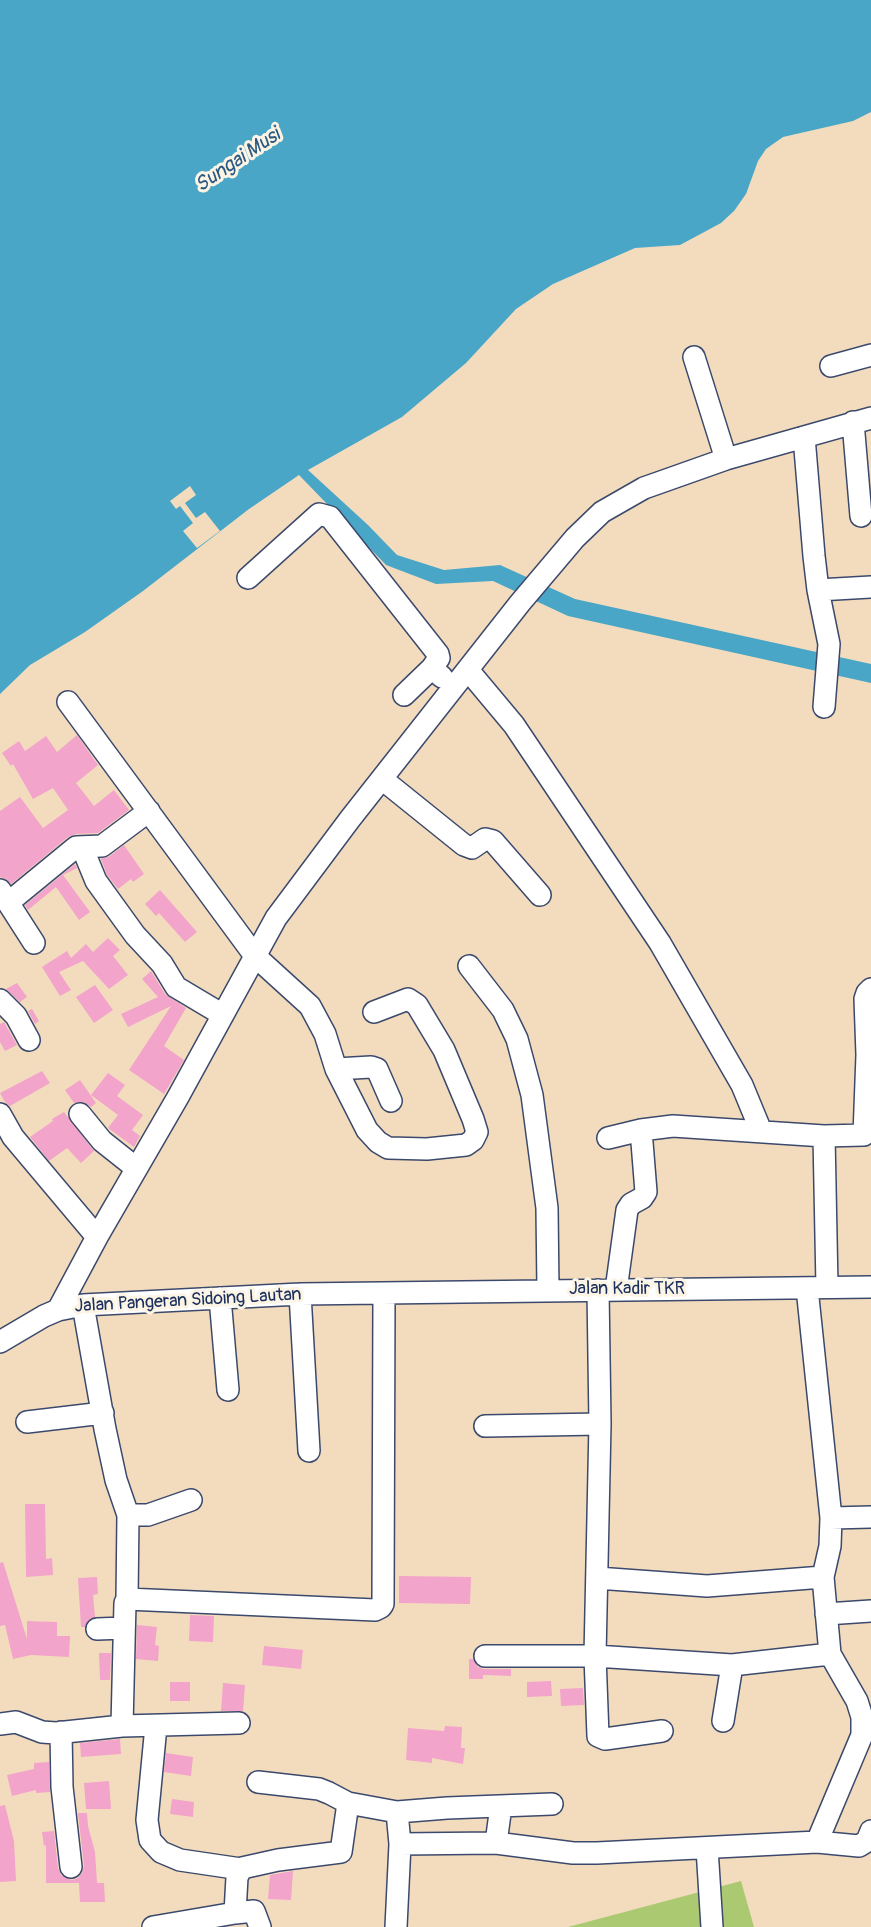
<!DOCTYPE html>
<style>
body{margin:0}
canvas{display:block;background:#f3dcbe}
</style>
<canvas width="871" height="1927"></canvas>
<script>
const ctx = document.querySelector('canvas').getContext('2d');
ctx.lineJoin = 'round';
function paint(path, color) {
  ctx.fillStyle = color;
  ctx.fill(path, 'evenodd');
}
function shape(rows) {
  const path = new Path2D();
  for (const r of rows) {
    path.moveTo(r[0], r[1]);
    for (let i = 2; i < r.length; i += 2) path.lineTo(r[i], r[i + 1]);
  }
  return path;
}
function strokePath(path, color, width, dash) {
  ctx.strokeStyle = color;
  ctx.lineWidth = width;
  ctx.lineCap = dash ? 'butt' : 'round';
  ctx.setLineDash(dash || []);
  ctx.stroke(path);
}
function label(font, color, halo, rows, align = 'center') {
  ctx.font = font + ' Pangolin,sans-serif';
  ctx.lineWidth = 6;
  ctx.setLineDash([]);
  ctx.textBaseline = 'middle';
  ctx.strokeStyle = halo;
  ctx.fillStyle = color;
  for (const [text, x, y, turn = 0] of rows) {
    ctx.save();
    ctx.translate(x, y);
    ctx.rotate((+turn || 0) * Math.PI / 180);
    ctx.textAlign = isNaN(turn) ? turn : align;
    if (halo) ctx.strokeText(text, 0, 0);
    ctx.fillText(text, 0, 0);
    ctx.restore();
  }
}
const green = shape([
 [741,1881,754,1927,568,1927]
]);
const water = shape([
 [0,0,871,0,871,112,853,121,783,137,766,149,758,161,746,194,734,211,721,223,680,245,635,248,553,284,516,309,466,363,402,417,308,470,368,525,397,555,444,570,500,565,575,599,871,664,871,683,568,616,493,581,436,584,386,565,299,475,249,509,143,591,85,632,30,665,0,694]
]);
const pier = shape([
 [190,486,196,495,185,503,196,518,205,512,220,531,197,548,183,531,193,523,180,506,176,509,170,501]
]);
const building = shape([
 [77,735,98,765,76,783,94,806,114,790,129,810,98,833,76,834,68,837,11,884,6,879,0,877,0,811,20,797,43,828,68,810,53,788,33,799,13,764,11,766,2,753,19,741,25,751,46,736,57,752],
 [124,845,144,874,133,882,131,879,118,889,107,875,101,859,110,856],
 [75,864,77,868,63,875,90,912,79,920,56,887,28,910,25,905],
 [160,890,197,932,185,942,159,913,156,916,145,904],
 [108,938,120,950,113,956,128,975,109,989,83,961,59,972,71,990,60,996,42,967,67,951,71,958,86,944,93,952],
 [151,971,165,994,186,1008,164,1046,184,1060,164,1094,129,1070,171,1006,128,1027,121,1014,158,997,142,979],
 [17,983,27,997,20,1002,6,989],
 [95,985,113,1010,94,1023,76,997],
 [32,1009,39,1021,35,1024,28,1011],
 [4,1022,17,1045,5,1051,0,1042,0,1024],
 [42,1071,50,1083,10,1106,5,1102,0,1093],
 [108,1073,125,1085,117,1096,143,1115,132,1130,140,1136,134,1147,108,1128,118,1115,91,1095],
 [80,1080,96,1103,91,1107,84,1102,74,1103,65,1090],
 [64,1112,94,1151,81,1163,67,1148,49,1161,30,1137,53,1121,52,1119],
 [25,1504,45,1504,46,1559,52,1558,53,1575,26,1577],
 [3,1562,27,1639,27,1621,57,1622,57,1636,70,1636,69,1657,31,1655,13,1659,5,1625,0,1626,0,1563],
 [399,1576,471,1577,470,1604,399,1603],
 [97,1577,98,1594,93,1595,95,1617,90,1619,85,1627,81,1627,78,1578],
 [190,1615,214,1616,213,1642,189,1641],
 [137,1625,157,1627,155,1645,159,1646,158,1661,136,1659],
 [264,1646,303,1650,301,1669,262,1665],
 [99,1653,111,1653,110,1680,100,1680],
 [469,1659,473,1659,478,1667,484,1669,511,1669,511,1676,483,1675,483,1679,469,1679],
 [551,1681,552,1696,527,1697,527,1682],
 [170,1682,190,1682,190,1701,170,1701],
 [223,1683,245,1685,243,1711,221,1711],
 [583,1688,584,1705,561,1706,560,1689],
 [445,1726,462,1727,461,1748,465,1748,463,1764,432,1758,432,1763,406,1760,408,1728,444,1731],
 [120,1739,121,1754,81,1757,80,1743],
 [166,1753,193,1757,191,1776,164,1772],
 [49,1762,50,1792,36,1793,36,1790,12,1796,7,1775,34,1769,34,1763],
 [109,1781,111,1809,86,1809,84,1783],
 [172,1799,194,1802,193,1817,170,1814],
 [5,1805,14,1841,16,1881,0,1882,0,1806],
 [78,1813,87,1813,88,1826,95,1852,97,1883,104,1883,105,1902,80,1902,79,1883,46,1883,46,1845,44,1846,42,1832,54,1831,58,1868,61,1875,72,1880,78,1878,82,1873,84,1866],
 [293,1871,291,1900,268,1899,270,1875]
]);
const minor = shape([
 [694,357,726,459],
 [831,366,871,355],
 [853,422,861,516],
 [804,437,814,556,818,590,829,644,824,707],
 [248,578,319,514,330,517,438,654,439,658,432,668],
 [818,590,871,587],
 [468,670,514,725,660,943,742,1085,761,1131],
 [404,695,432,668,442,677],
 [68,702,255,956,310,1006,325,1034,336,1069,367,1130,378,1142,388,1148,427,1149,466,1145,473,1140,477,1132,473,1119,444,1050,417,1005,408,999,374,1012],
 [382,779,464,845,472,848,485,839,493,841,540,895],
 [82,847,96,881,135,935,162,964,176,987,223,1015],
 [0,890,34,943],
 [9,902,76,847,102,846,149,811],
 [469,966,503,1010,517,1039,532,1095,547,1208,548,1290],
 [0,1000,16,1016,29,1040],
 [336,1069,371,1067,377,1069,391,1101],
 [0,1114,13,1137,97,1237],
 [80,1114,102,1141,136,1168],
 [824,1136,827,1287],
 [608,1138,641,1130,673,1126,824,1136,864,1135,867,1055,865,999,867,993,871,989],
 [807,1288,831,1518,830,1546,823,1577,830,1654,857,1701,862,1717,862,1735,817,1842],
 [616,1290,627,1210,631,1204,642,1198,646,1192,641,1130],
 [300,1294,309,1451],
 [220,1298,228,1390],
 [83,1305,105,1429,116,1480,128,1515,127,1599],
 [58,1310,97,1237,178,1097,276,918,350,819,520,603,575,538,602,512,644,488,726,459,871,418],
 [0,1342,44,1316,58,1310,83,1305,300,1294,871,1287],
 [27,1422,103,1413],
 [485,1426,600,1424],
 [128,1515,148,1515,191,1500],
 [831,1518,871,1517],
 [597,1578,707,1586,823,1577],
 [826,1614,871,1611],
 [97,1629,124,1628],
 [485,1656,595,1656,600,1424,598,1290],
 [723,1721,732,1665],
 [0,1724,16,1722,42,1732,56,1733,122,1726,239,1723],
 [122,1726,125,1603,127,1599,375,1610,381,1607,383,1604,384,1294],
 [156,1726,147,1820,150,1840,161,1852,180,1860,241,1869],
 [662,1731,605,1739,598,1736,595,1656,732,1665,830,1654],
 [61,1732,62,1787,71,1867],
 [258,1782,319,1789,329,1793,348,1803,397,1812,447,1808,552,1804],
 [496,1843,501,1806],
 [400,1844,496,1843,573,1853,597,1853,817,1842,859,1846,867,1841,871,1831],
 [707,1848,712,1927],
 [235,1913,254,1911,260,1927],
 [153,1927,235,1913,237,1877,242,1868,278,1860,341,1852,348,1803],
 [396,1927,400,1844,397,1812]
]);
const streetNames = [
 ["Jalan Kadir TKR",627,1289],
 ["Jalan Pangeran Sidoing Lautan",188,1301,-3]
];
const waterNames = [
 ["Sungai Musi",238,161,-34]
];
paint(green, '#aac971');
paint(water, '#49a6c7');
paint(pier, '#f3dcbe');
paint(building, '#f2a4ca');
strokePath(minor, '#3b496c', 24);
strokePath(minor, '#fff', 21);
label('18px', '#1b2f5e', '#fcf5e5', streetNames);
label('italic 20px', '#2b5983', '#fcf5e5', waterNames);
</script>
